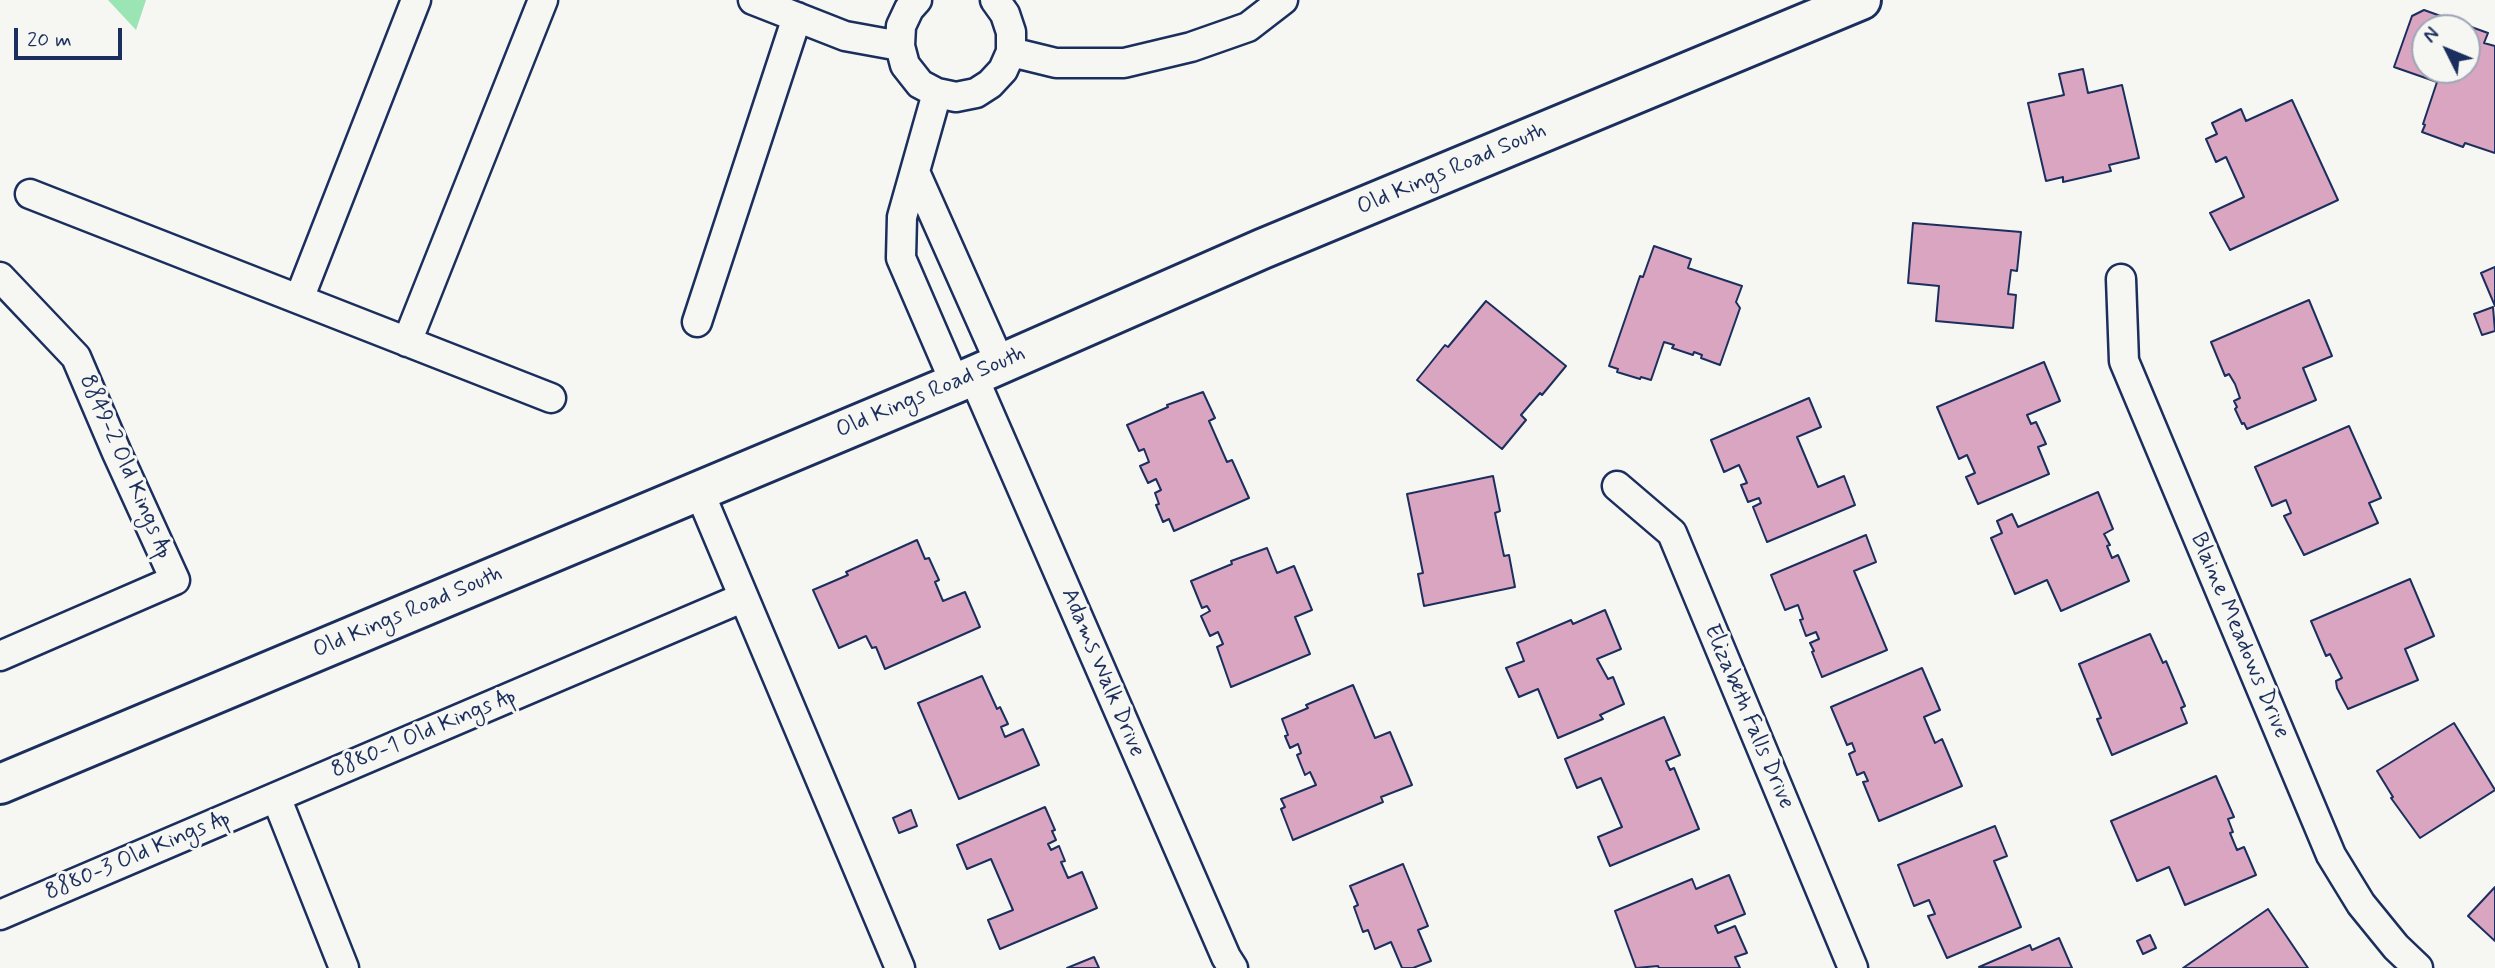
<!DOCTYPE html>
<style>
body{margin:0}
#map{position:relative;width:2495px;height:968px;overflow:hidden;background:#f6f6f2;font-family:Mynerve,sans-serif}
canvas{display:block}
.north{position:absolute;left:2411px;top:14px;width:70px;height:70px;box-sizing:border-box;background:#f6f6f2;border:2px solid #9ea6b7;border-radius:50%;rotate:313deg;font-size:19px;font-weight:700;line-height:28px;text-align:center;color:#1b2f5e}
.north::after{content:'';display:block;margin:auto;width:24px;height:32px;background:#1b2f5e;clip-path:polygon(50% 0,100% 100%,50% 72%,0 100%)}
.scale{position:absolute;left:14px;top:28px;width:108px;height:32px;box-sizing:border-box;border:4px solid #1b2f5e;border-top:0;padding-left:9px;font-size:21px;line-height:24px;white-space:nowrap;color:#1b2f5e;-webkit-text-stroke:5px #f6f6f2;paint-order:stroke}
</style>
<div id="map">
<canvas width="2495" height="968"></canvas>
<div class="north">N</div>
<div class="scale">20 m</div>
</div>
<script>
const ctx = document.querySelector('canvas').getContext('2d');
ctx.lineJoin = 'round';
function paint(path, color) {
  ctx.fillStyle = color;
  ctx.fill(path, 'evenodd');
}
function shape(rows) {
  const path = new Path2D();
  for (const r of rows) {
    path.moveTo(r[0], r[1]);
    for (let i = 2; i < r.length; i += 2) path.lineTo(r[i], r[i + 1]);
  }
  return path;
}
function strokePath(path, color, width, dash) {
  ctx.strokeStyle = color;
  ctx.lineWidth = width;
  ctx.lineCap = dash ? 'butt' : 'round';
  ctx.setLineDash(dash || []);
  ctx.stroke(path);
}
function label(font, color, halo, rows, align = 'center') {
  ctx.font = font + ' Mynerve,sans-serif';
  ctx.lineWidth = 6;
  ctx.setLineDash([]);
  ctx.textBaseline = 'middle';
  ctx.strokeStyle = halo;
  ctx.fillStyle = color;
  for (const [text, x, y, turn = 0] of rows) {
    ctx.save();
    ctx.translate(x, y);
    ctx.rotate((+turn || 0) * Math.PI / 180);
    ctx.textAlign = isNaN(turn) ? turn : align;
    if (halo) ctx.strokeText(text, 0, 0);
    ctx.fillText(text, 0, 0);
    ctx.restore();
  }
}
const green = shape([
 [108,0,146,0,136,30]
]);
const building = shape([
 [2424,10,2488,33,2484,43,2495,46,2495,153,2465,143,2463,147,2422,132,2425,125,2423,124,2437,82,2394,67,2412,16,2424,10],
 [2425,28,2467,28,2467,70,2425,70,2425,28],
 [2083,69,2088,93,2122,85,2139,158,2109,165,2111,171,2063,182,2063,177,2046,181,2028,103,2064,95,2059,74,2083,69],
 [2292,100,2338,200,2230,250,2210,213,2244,197,2226,157,2216,162,2206,139,2217,134,2212,123,2241,109,2246,121,2292,100],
 [1913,223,2021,232,2017,271,2011,270,2008,294,2016,295,2013,328,1936,321,1939,286,1908,283,1913,223],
 [1654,246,1691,259,1688,268,1742,286,1736,302,1740,308,1720,365,1701,358,1702,355,1694,352,1693,355,1672,348,1674,345,1664,342,1651,380,1641,377,1640,379,1617,372,1618,369,1609,366,1640,276,1643,277,1654,246],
 [2495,267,2495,306,2481,273,2495,267],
 [2309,300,2332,356,2303,368,2316,400,2247,429,2244,423,2242,424,2235,409,2237,407,2234,401,2240,398,2235,384,2229,374,2225,376,2211,342,2309,300],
 [1486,301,1566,366,1542,395,1540,393,1521,415,1526,420,1502,449,1417,380,1445,345,1448,347,1486,301],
 [2493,307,2495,331,2482,335,2474,314,2493,307],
 [2044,362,2060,401,2027,415,2031,424,2036,422,2046,444,2038,447,2049,474,1978,504,1966,477,1975,473,1967,455,1959,459,1937,407,2044,362],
 [1203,392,1215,418,1209,421,1227,462,1232,460,1249,498,1174,531,1169,519,1163,522,1156,505,1159,504,1155,493,1161,490,1156,479,1148,483,1140,466,1149,462,1144,449,1139,451,1127,425,1168,407,1167,405,1203,392],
 [1809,398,1821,427,1797,437,1818,487,1844,476,1855,505,1767,542,1753,507,1761,503,1759,498,1748,502,1741,485,1747,483,1739,465,1724,472,1711,440,1809,398],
 [2349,426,2381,498,2369,503,2378,523,2304,555,2284,516,2291,513,2286,500,2272,506,2255,467,2349,426],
 [1493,476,1500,511,1495,513,1504,556,1509,555,1515,587,1424,606,1418,574,1423,573,1407,494,1493,476],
 [2098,492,2113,529,2104,534,2110,545,2107,546,2112,558,2118,555,2129,581,2061,611,2047,580,2015,594,1991,538,2002,533,1997,521,2012,514,2018,527,2098,492],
 [1866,535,1876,562,1854,571,1887,650,1822,677,1812,652,1814,651,1810,643,1819,639,1816,632,1806,636,1800,620,1803,619,1798,605,1785,610,1771,575,1866,535],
 [917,540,925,559,929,558,939,580,935,582,943,601,965,592,980,627,885,669,876,647,872,648,866,636,839,648,813,590,848,575,846,572,917,540],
 [1267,548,1277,573,1294,566,1312,610,1295,617,1310,654,1231,687,1217,647,1223,644,1218,632,1210,636,1201,616,1210,611,1207,606,1202,608,1191,581,1232,564,1231,561,1267,548],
 [2410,579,2434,636,2405,649,2418,680,2348,709,2337,688,2336,681,2342,678,2330,654,2326,656,2311,621,2410,579],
 [1605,610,1621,649,1597,659,1608,679,1613,677,1624,704,1600,715,1603,719,1558,738,1538,689,1519,697,1506,668,1524,661,1517,643,1571,620,1573,624,1605,610],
 [2150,634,2163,663,2166,661,2185,706,2181,708,2187,723,2112,755,2097,719,2101,718,2079,664,2150,634],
 [1922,668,1940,710,1924,717,1935,743,1942,739,1962,786,1879,821,1863,782,1868,781,1864,772,1857,775,1849,754,1855,751,1852,743,1847,745,1831,707,1922,668],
 [982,676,997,709,1000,707,1008,724,1001,727,1005,737,1023,729,1039,765,959,799,918,703,982,676],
 [1353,685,1375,738,1390,732,1412,785,1381,797,1383,802,1293,840,1281,809,1285,807,1281,799,1316,785,1310,772,1305,775,1297,755,1301,753,1298,744,1290,748,1285,736,1288,735,1282,719,1308,708,1306,705,1353,685],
 [1664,717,1680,755,1666,761,1670,770,1674,768,1699,829,1610,866,1598,837,1622,827,1601,778,1577,788,1565,759,1664,717],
 [2454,723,2495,790,2420,838,2391,798,2393,797,2377,771,2454,723],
 [2216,776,2234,817,2228,819,2233,832,2230,833,2237,850,2244,847,2256,875,2185,905,2169,867,2137,881,2111,821,2216,776],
 [1045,807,1055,830,1052,831,1056,840,1048,844,1051,850,1059,846,1065,861,1061,862,1068,878,1082,872,1097,908,1000,949,988,920,1013,910,991,859,967,869,957,845,1045,807],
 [911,810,917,826,899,833,893,818,911,810],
 [1995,826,2007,856,1994,861,2021,927,1947,958,1928,916,1935,914,1929,900,1914,906,1898,865,1995,826],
 [1403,864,1428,926,1418,930,1431,961,1413,968,1402,968,1391,942,1375,949,1368,930,1363,932,1354,907,1358,905,1350,886,1403,864],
 [1729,875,1745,914,1715,926,1718,933,1735,926,1747,953,1735,957,1740,968,1659,968,1658,966,1636,968,1615,911,1692,879,1696,889,1729,875],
 [2495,887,2495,941,2468,916,2495,887],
 [2268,909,2308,968,2183,968,2268,909],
 [2150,935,2156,948,2143,954,2137,941,2150,935],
 [2059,938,2072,968,1979,967,2030,945,2032,950,2059,938],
 [1094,957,1099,968,1067,968,1094,957]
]);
const street = shape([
 [753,0,845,36,900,46],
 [917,0,909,9,901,26,900,46,905,65,920,84,937,93,956,97,976,93,990,84,1003,70,1011,52,1011,32,1005,14,995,0],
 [1011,52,1056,63,1124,63,1191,47,1248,27,1283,0],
 [937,93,902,217,901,258,955,383],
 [915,172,1000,363],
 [30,194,551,398],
 [0,277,76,357,117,453,175,580,0,656],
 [2121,279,2124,361,2331,855,2361,904,2396,947,2418,968],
 [299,299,416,0],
 [697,322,797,17],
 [407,342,543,0],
 [973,376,1226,957,1233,968],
 [1617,486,1672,533,1853,968],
 [699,491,900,968],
 [276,797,344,968],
 [0,915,742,598]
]);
const secondary = shape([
 [0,784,973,376,1262,249,1861,0]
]);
const streetNames = [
 ["Old Kings Road South",1452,170,-23],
 ["Old Kings Road South",931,393,-23],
 ["8849-2 Old Kings Ap",125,467,66],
 ["Old Kings Road South",408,613,-23],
 ["Blaine Meadows Drive",2239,636,67],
 ["Adams Walk Drive",1102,673,67],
 ["Elizabeth Falls Drive",1748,717,67],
 ["8880-1 Old Kings Ap",424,734,-23],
 ["8880-3 Old Kings Ap",138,856,-23]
];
paint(green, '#9be5b4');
paint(building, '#d9a5c1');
strokePath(building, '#1b2f5e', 2);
strokePath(street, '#1b2f5e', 33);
strokePath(secondary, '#1b2f5e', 44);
strokePath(street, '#f6f6f2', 28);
strokePath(secondary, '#f6f6f2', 38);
label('23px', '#1b2f5e', '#f6f6f2', streetNames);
</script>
